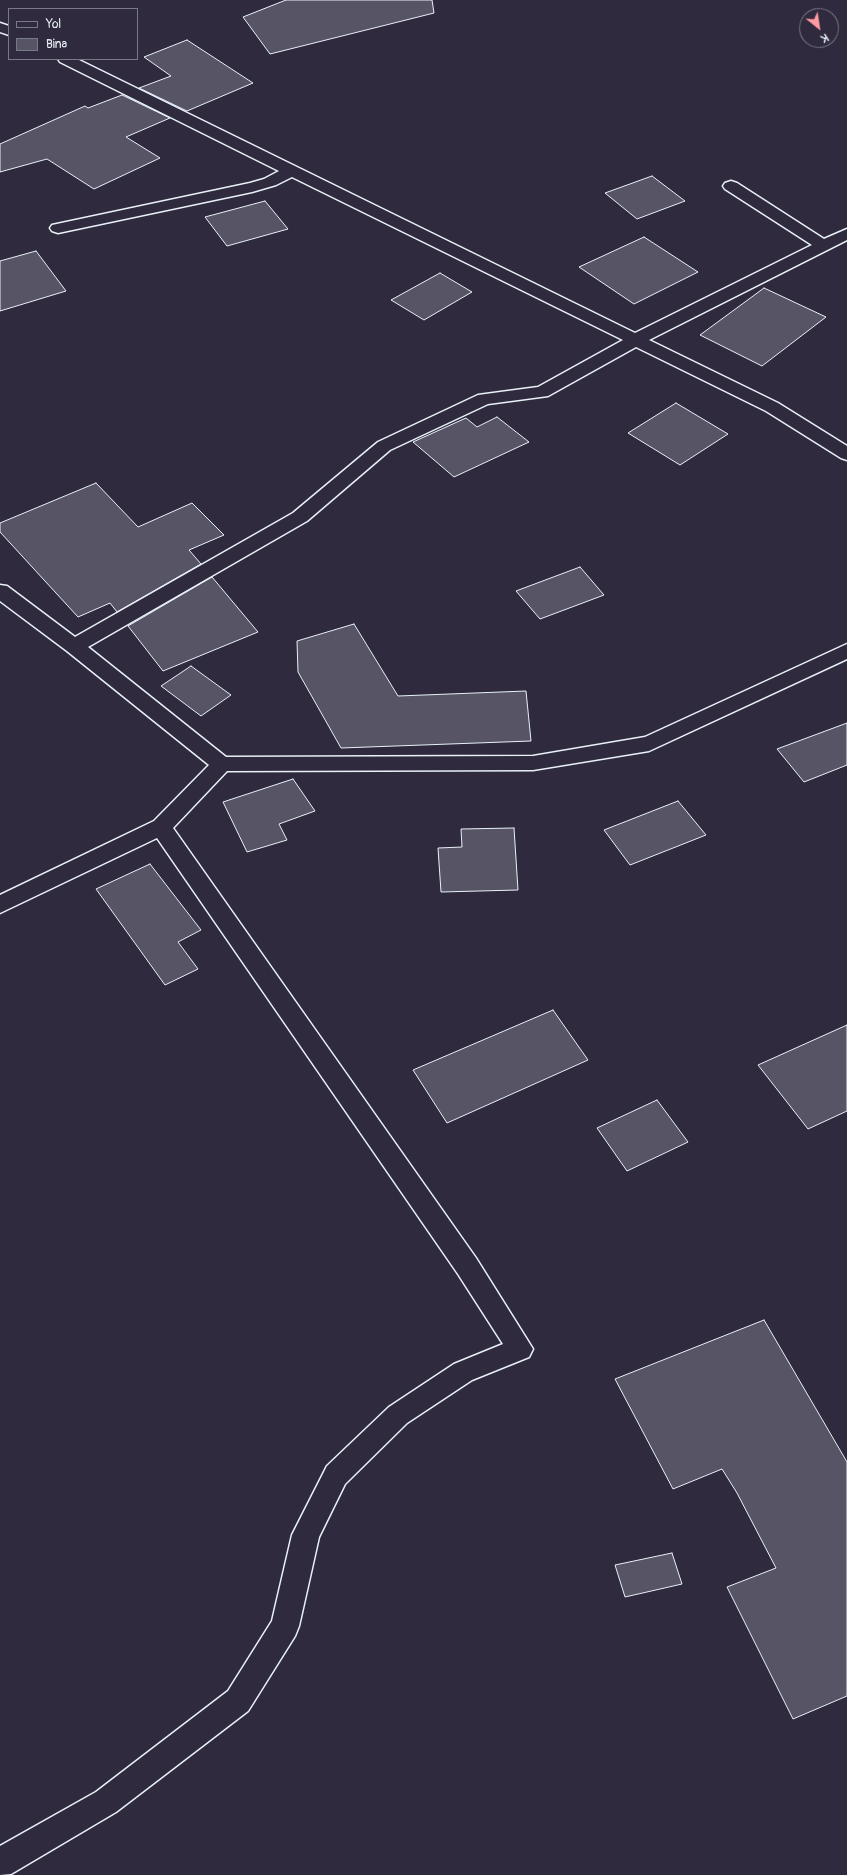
<!DOCTYPE html>
<style>
body{margin:0}
#map{position:relative;width:847px;height:1875px;overflow:hidden;background:#2f2a3d;font-family:Pangolin,sans-serif}
canvas{display:block}
.legend{position:absolute;left:8px;top:8px;width:130px;height:52px;box-sizing:border-box;background:#2f2a3d;border:1px solid #797a88;margin:0;padding:5px 7px;list-style:none;font-size:12px;color:#e8f1f8}
.legend li{display:flex;align-items:center;gap:8px;height:20px}
.legend b{width:20px;border:1px solid #797a88}
.north{position:absolute;left:799px;top:8px;width:40px;height:40px;box-sizing:border-box;background:#2f2a3d;border:1px solid #797a88;border-radius:50%;rotate:150deg;font-size:11px;font-weight:700;line-height:16px;text-align:center;color:#e8f1f8}
.north::after{content:'';display:block;margin:auto;width:14px;height:18px;background:#ff9aa2;clip-path:polygon(50% 0,100% 100%,50% 72%,0 100%)}
</style>
<div id="map">
<canvas width="847" height="1875"></canvas>
<ul class="legend">
<li><b style="height:5px;background:#2f2a3d"></b>Yol</li>
<li><b style="height:11px;background:#575565"></b>Bina</li>
</ul>
<div class="north">K</div>
</div>
<script>
const ctx = document.querySelector('canvas').getContext('2d');
ctx.lineJoin = 'round';
function paint(path, color) {
  ctx.fillStyle = color;
  ctx.fill(path, 'evenodd');
}
function shape(rows) {
  const path = new Path2D();
  for (const r of rows) {
    path.moveTo(r[0], r[1]);
    for (let i = 2; i < r.length; i += 2) path.lineTo(r[i], r[i + 1]);
  }
  return path;
}
function strokePath(path, color, width, dash) {
  ctx.strokeStyle = color;
  ctx.lineWidth = width;
  ctx.lineCap = dash ? 'butt' : 'round';
  ctx.setLineDash(dash || []);
  ctx.stroke(path);
}
const building = shape([
 [286,0,432,0,434,13,270,54,243,17,286,0],
 [187,40,253,83,187,111,139,88,171,76,144,57,187,40],
 [122,95,170,118,126,137,160,158,94,189,47,159,0,172,0,144,85,106,88,108,122,95],
 [652,176,685,201,637,219,605,193,652,176],
 [265,201,288,229,227,246,205,217,265,201],
 [644,237,698,272,634,304,579,267,644,237],
 [36,251,66,291,0,311,0,261,36,251],
 [440,273,472,292,424,320,391,300,440,273],
 [764,288,826,317,762,366,700,335,764,288],
 [676,403,728,434,680,465,628,433,676,403],
 [497,417,529,442,454,477,413,442,466,418,477,427,497,417],
 [96,483,138,527,192,503,224,535,189,550,201,564,117,612,110,603,78,617,0,532,0,523,96,483],
 [580,567,604,595,540,619,516,591,580,567],
 [212,577,258,632,163,671,128,626,212,577],
 [354,624,398,696,526,691,531,741,341,748,298,672,297,641,354,624],
 [191,666,231,695,201,716,161,686,191,666],
 [847,723,847,765,804,782,777,749,847,723],
 [293,779,315,811,279,824,287,840,247,852,223,802,293,779],
 [678,801,706,835,630,865,604,830,678,801],
 [514,828,518,890,441,892,438,848,462,847,461,829,514,828],
 [150,864,201,930,178,942,198,969,165,985,96,889,150,864],
 [553,1010,588,1060,447,1123,413,1070,553,1010],
 [847,1025,847,1111,808,1129,758,1065,847,1025],
 [657,1100,688,1142,627,1171,597,1128,657,1100],
 [764,1320,847,1462,847,1696,793,1719,727,1587,776,1568,737,1493,722,1469,673,1489,615,1379,764,1320],
 [672,1553,682,1584,625,1597,615,1565,672,1553]
]);
const minor = shape([
 [0,23,9,26,9,35,0,32,0,23],
 [58,59,77,59,635,333,812,245,725,189,723,186,725,183,731,181,737,183,824,239,847,229,847,240,649,340,778,403,847,446,847,460,841,458,766,411,636,347,548,396,488,404,390,450,307,521,88,647,226,757,533,756,645,737,847,644,847,659,649,751,533,770,227,771,173,828,476,1258,533,1349,529,1357,472,1380,407,1423,345,1484,319,1537,299,1626,295,1636,248,1711,116,1812,11,1874,0,1875,0,1846,96,1792,228,1691,272,1621,292,1535,327,1466,389,1407,454,1364,503,1344,458,1274,157,838,0,913,0,895,154,821,209,765,67,651,0,601,0,585,7,586,75,637,293,513,378,442,478,395,538,387,623,340,292,177,276,185,252,192,58,233,52,231,50,228,52,225,250,183,264,179,279,171,60,62,58,59]
]);
paint(building, '#575565');
strokePath(building, '#e8f1f8', 1);
strokePath(minor, '#e8f1f8', 3);
paint(minor, '#2f2a3d');
</script>
